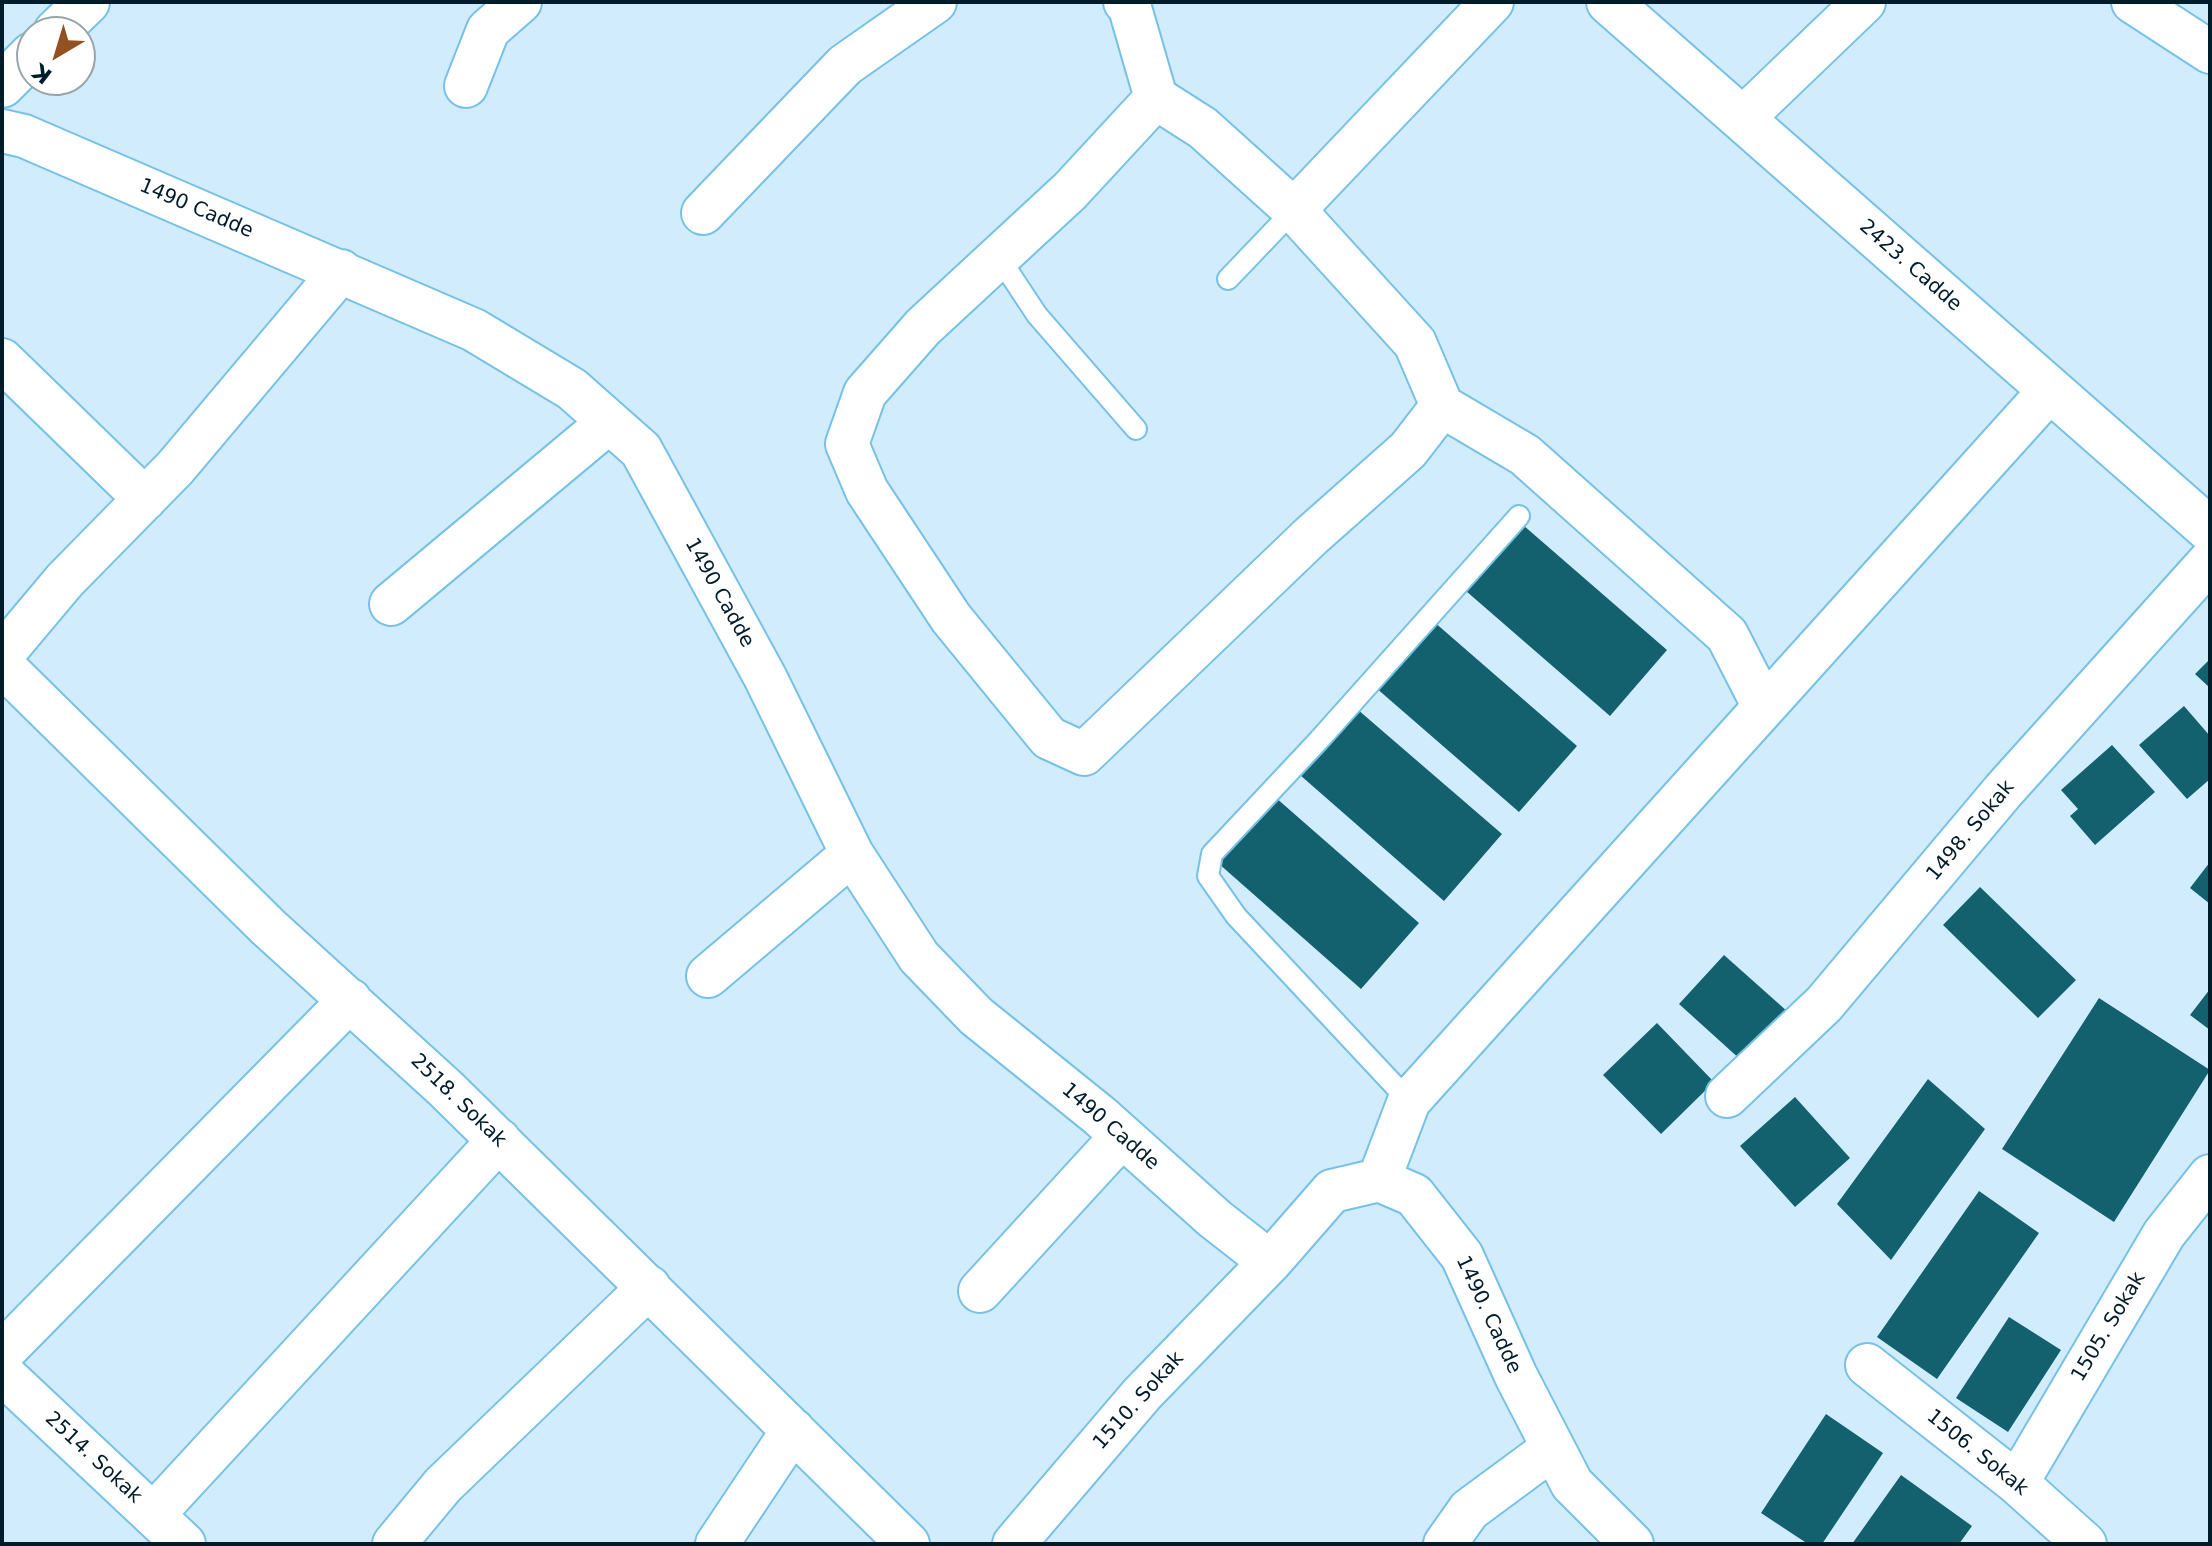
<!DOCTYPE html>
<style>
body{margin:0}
#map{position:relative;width:2212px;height:1546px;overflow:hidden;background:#d1edfd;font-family:"DejaVu Sans",sans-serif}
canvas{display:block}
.frame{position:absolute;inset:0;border:4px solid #001c2a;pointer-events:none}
.north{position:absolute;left:16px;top:16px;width:80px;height:80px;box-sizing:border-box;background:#fff;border:2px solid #99a4aa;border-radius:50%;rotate:218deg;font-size:22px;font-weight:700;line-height:32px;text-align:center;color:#001c2a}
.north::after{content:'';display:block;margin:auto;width:28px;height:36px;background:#935021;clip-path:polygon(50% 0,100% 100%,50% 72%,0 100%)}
</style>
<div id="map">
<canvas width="2212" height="1546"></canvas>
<div class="frame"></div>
<div class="north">K</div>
</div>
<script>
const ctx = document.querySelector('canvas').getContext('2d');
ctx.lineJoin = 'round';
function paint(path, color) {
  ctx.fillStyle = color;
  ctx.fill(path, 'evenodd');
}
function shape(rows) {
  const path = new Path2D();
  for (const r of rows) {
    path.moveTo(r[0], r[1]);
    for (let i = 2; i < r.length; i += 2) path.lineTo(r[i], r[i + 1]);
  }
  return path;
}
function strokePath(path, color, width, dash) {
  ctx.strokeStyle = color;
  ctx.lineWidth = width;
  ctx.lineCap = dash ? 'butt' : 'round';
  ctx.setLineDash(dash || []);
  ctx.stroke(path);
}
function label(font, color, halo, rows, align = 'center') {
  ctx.font = font + ' "DejaVu Sans",sans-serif';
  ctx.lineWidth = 8;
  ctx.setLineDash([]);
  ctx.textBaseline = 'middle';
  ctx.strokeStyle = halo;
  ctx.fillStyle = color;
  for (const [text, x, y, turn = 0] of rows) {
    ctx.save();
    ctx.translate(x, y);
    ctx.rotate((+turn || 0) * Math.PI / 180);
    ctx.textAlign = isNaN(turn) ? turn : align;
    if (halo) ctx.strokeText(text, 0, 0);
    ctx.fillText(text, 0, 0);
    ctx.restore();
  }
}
const building = shape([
 [1523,525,1667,650,1610,716,1466,591],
 [1433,621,1577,746,1519,812,1375,687],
 [2210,659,2210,688,2195,674],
 [2184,706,2210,736,2210,779,2187,799,2139,745],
 [1357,709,1502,834,1444,901,1300,775],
 [2112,745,2155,792,2095,845,2070,816,2078,809,2061,790],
 [1275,797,1419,923,1361,989,1218,863],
 [2210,862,2210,904,2190,888],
 [1980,887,2076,980,2038,1018,1943,925],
 [1724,955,1788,1012,1742,1061,1679,1004],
 [2210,989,2210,1030,2190,1015],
 [2099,998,2210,1070,2114,1222,2002,1149],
 [1657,1023,1714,1082,1661,1134,1603,1075],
 [1928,1079,1985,1129,1891,1260,1837,1204],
 [1795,1097,1850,1158,1795,1207,1740,1146],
 [1979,1191,2039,1233,1937,1379,1877,1337],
 [2009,1317,2061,1350,2008,1432,1956,1398],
 [1826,1414,1883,1453,1822,1544,1808,1544,1761,1513],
 [1901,1475,1972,1526,1959,1544,1852,1544]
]);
const service = shape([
 [998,256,1037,315,1136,429],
 [1228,279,1294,210],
 [1409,1101,1236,916,1208,876,1212,854,1319,740,1519,516]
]);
const minor = shape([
 [1125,2,1130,8,1156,98,1070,191,923,327,865,393,847,444,867,491,951,618,1049,738,1084,754,1311,536,1408,450,1442,406,1415,343,1294,210,1203,128,1156,98],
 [2133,2,2210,52],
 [466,86,488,30,520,2],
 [1742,119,1864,2],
 [2,131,24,136,474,330,572,389,641,450,765,677,852,854,919,957,976,1016,1100,1116,1215,1219,1270,1262],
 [1294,210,1492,2],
 [703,213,845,65,935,2],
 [2,360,145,499],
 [1442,406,1525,455,1727,635,1764,707],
 [391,604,609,422],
 [2,655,65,580,175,468,341,271],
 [2,665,268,927,446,1089,908,1544],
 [708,976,852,854],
 [1727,1096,1824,1004,2004,790,2210,561],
 [1379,1180,1409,1101,2051,389],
 [980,1291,1122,1136],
 [2,1353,350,1000],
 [1867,1365,2017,1483,2085,1544],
 [2,1373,184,1544],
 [2017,1483,2164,1234,2210,1176],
 [153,1515,499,1140],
 [394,1544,443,1485,649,1287],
 [717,1544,793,1430],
 [1014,1544,1142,1394,1270,1262,1332,1191,1379,1180,1414,1195,1462,1256,1516,1376,1572,1484,1632,1544],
 [1445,1544,1469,1510,1553,1448]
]);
const tertiary = shape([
 [56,32,87,2],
 [2,85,32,55]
]);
const secondary = shape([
 [1609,2,2210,530]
]);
const streetNames = [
 ["1490 Cadde",196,209,23],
 ["2423. Cadde",1910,266,41],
 ["1490 Cadde",719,593,61],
 ["1498. Sokak",1971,831,-50],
 ["2518. Sokak",458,1101,44],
 ["1490 Cadde",1110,1127,41],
 ["1490. Cadde",1488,1315,65],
 ["1505. Sokak",2109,1327,-59],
 ["1510. Sokak",1139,1401,-48],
 ["1506. Sokak",1977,1453,39],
 ["2514. Sokak",93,1458,43]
];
paint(building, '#13616e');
strokePath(service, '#77c1e7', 24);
strokePath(minor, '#77c1e7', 46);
strokePath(tertiary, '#77c1e7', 48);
strokePath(secondary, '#77c1e7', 48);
strokePath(service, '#fff', 20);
strokePath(minor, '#fff', 42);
strokePath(tertiary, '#fff', 44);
strokePath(secondary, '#fff', 44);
label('20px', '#001c2a', '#fff', streetNames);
</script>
